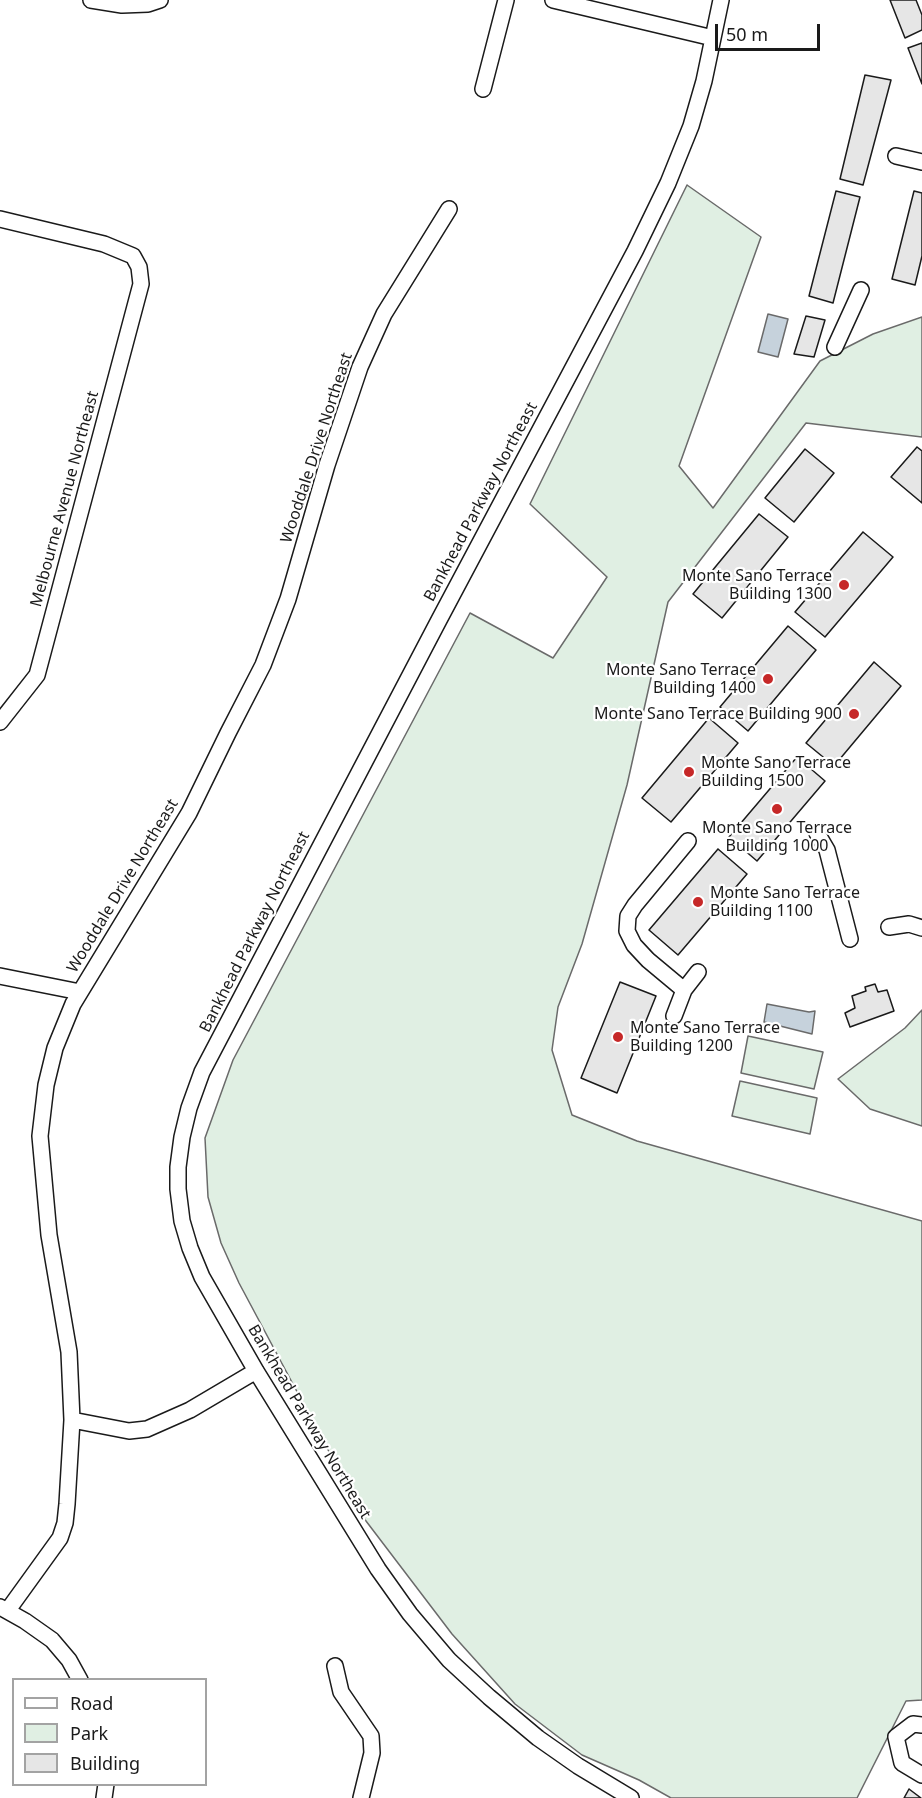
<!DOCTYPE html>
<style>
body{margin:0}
#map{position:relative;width:922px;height:1798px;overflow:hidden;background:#fff;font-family:"Noto Sans",sans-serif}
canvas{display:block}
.legend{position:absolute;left:12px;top:1678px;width:195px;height:108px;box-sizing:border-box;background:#fff;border:2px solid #a3a3a3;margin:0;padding:8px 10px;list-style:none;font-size:18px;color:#1a1a1a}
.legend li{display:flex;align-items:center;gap:12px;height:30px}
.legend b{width:30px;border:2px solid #a3a3a3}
.scale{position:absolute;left:715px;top:24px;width:105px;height:27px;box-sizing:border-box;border:3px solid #1a1a1a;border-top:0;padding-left:8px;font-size:18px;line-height:21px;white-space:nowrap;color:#1a1a1a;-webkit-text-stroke:4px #fff;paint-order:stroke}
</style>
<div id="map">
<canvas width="922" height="1798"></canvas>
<ul class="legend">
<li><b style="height:8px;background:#fff"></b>Road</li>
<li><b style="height:16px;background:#e0efe3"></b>Park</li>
<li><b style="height:16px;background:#e6e6e6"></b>Building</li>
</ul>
<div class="scale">50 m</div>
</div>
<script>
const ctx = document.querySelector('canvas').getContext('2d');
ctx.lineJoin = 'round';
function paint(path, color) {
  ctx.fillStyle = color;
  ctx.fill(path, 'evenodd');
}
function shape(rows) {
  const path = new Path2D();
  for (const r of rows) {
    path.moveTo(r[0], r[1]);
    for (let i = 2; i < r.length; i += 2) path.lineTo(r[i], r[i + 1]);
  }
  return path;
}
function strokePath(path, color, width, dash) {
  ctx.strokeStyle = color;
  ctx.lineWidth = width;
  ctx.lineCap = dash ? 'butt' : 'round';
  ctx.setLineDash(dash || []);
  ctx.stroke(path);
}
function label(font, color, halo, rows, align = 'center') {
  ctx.font = font + ' "Noto Sans",sans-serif';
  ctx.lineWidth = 4.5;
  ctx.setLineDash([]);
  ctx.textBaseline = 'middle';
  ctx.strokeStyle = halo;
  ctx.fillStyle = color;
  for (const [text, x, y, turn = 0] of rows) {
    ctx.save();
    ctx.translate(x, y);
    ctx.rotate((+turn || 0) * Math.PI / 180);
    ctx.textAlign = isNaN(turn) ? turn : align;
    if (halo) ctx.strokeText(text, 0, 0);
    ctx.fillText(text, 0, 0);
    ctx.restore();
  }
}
const green = shape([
 [687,185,761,237,679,466,713,508,820,361,873,334,922,317,922,437,806,423,668,602,627,785,582,944,558,1007,552,1050,572,1115,637,1141,922,1221,922,1700,906,1701,857,1798,671,1798,639,1780,582,1755,515,1704,452,1634,366,1521,239,1283,221,1243,208,1197,205,1138,233,1060,470,613,553,658,607,577,530,504,687,185],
 [922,1010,922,1126,870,1109,838,1079,905,1028,922,1010],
 [748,1036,823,1052,814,1089,741,1073,748,1036],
 [740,1081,817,1098,810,1134,732,1116,740,1081]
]);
const water = shape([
 [768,314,788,319,778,357,758,352,768,314],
 [767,1004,809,1012,815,1011,812,1034,764,1022,767,1004]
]);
const building = shape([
 [890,0,916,0,922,15,922,30,905,38,890,0],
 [922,43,922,84,908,48,922,43],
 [865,75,891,80,863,185,840,179,865,75],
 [836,191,860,197,833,303,809,296,836,191],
 [914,191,922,193,922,256,915,285,892,279,914,191],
 [806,316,825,320,814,357,794,354,806,316],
 [917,447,922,451,922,503,891,477,917,447],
 [805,449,834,473,794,522,765,498,805,449],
 [759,514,788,537,722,618,693,594,759,514],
 [863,532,893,557,825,637,795,612,863,532],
 [788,626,816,650,748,731,720,707,788,626],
 [874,662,901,686,834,766,806,743,874,662],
 [709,718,738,743,671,822,642,798,709,718],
 [797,757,825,781,757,861,729,837,797,757],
 [718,849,747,874,678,955,649,930,718,849],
 [620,982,656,996,617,1093,581,1078,620,982],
 [875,984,878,992,887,990,894,1011,850,1027,845,1013,855,1008,852,996,866,991,865,987,875,984],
 [909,1789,921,1798,904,1798,909,1789]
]);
const minor = shape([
 [91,0,122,5,148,4,160,0],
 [553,0,713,38],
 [483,89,506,0],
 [896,156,922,162],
 [0,219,104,244,133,256,139,267,141,284,37,675,0,722],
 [835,347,861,290],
 [817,833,827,850,850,939],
 [889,927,909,924,922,928],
 [0,976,80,992],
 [684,990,648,960,634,945,627,931,628,916,635,905,688,841],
 [674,1016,684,990,698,972],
 [72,1420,129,1431,147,1429,190,1410,256,1371],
 [0,1607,25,1621,52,1640,69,1660,80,1680],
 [8,1610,60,1538,65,1523,67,1504,72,1420,69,1352,49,1235,40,1136,46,1085,55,1048,73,1004,189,813,228,733,263,665,288,599,327,465,360,367,384,314,449,209],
 [335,1666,341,1692,371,1736,372,1753,361,1798],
 [922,1725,913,1724,896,1737,902,1763,922,1775],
 [104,1798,106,1784],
 [631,1798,578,1766,538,1738,489,1697,449,1660,410,1614,378,1569,256,1371,202,1277,190,1248,182,1221,178,1189,178,1167,182,1137,189,1108,202,1072,439,620,635,251,668,183,691,126,704,81,721,0]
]);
const markers = [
 [844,585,6,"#c62828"],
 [768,679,6,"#c62828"],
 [854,714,6,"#c62828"],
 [689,772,6,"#c62828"],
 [777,809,6,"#c62828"],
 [698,902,6,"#c62828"],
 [618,1037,6,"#c62828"]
];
const streetNames = [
 ["Wooddale Drive Northeast",317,448,-72],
 ["Melbourne Avenue Northeast",65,499,-75],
 ["Bankhead Parkway Northeast",481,502,-62],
 ["Wooddale Drive Northeast",123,886,-59],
 ["Bankhead Parkway Northeast",255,932,-63],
 ["Bankhead Parkway Northeast",309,1422,59]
];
const poiNames = [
 ["Monte Sano Terrace",832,576],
 ["Building 1300",832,594],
 ["Monte Sano Terrace",756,670],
 ["Building 1400",756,688],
 ["Monte Sano Terrace Building 900",842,714],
 ["Monte Sano Terrace",701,763,"left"],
 ["Building 1500",701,781,"left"],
 ["Monte Sano Terrace",777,828,"center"],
 ["Building 1000",777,846,"center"],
 ["Monte Sano Terrace",710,893,"left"],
 ["Building 1100",710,911,"left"],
 ["Monte Sano Terrace",630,1028,"left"],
 ["Building 1200",630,1046,"left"]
];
paint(green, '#e0efe3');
strokePath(green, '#6a6a6a', 1.5);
paint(water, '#c6d2dc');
strokePath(water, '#6a6a6a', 1.5);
paint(building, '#e6e6e6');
strokePath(building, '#1a1a1a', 1.5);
strokePath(minor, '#1a1a1a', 18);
strokePath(minor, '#fff', 15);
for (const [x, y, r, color] of markers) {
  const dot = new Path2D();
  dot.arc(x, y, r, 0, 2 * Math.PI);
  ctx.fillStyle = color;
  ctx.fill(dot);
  strokePath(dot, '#fff', 2);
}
label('16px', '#1a1a1a', '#fff', streetNames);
label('16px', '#1a1a1a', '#fff', poiNames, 'right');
</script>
